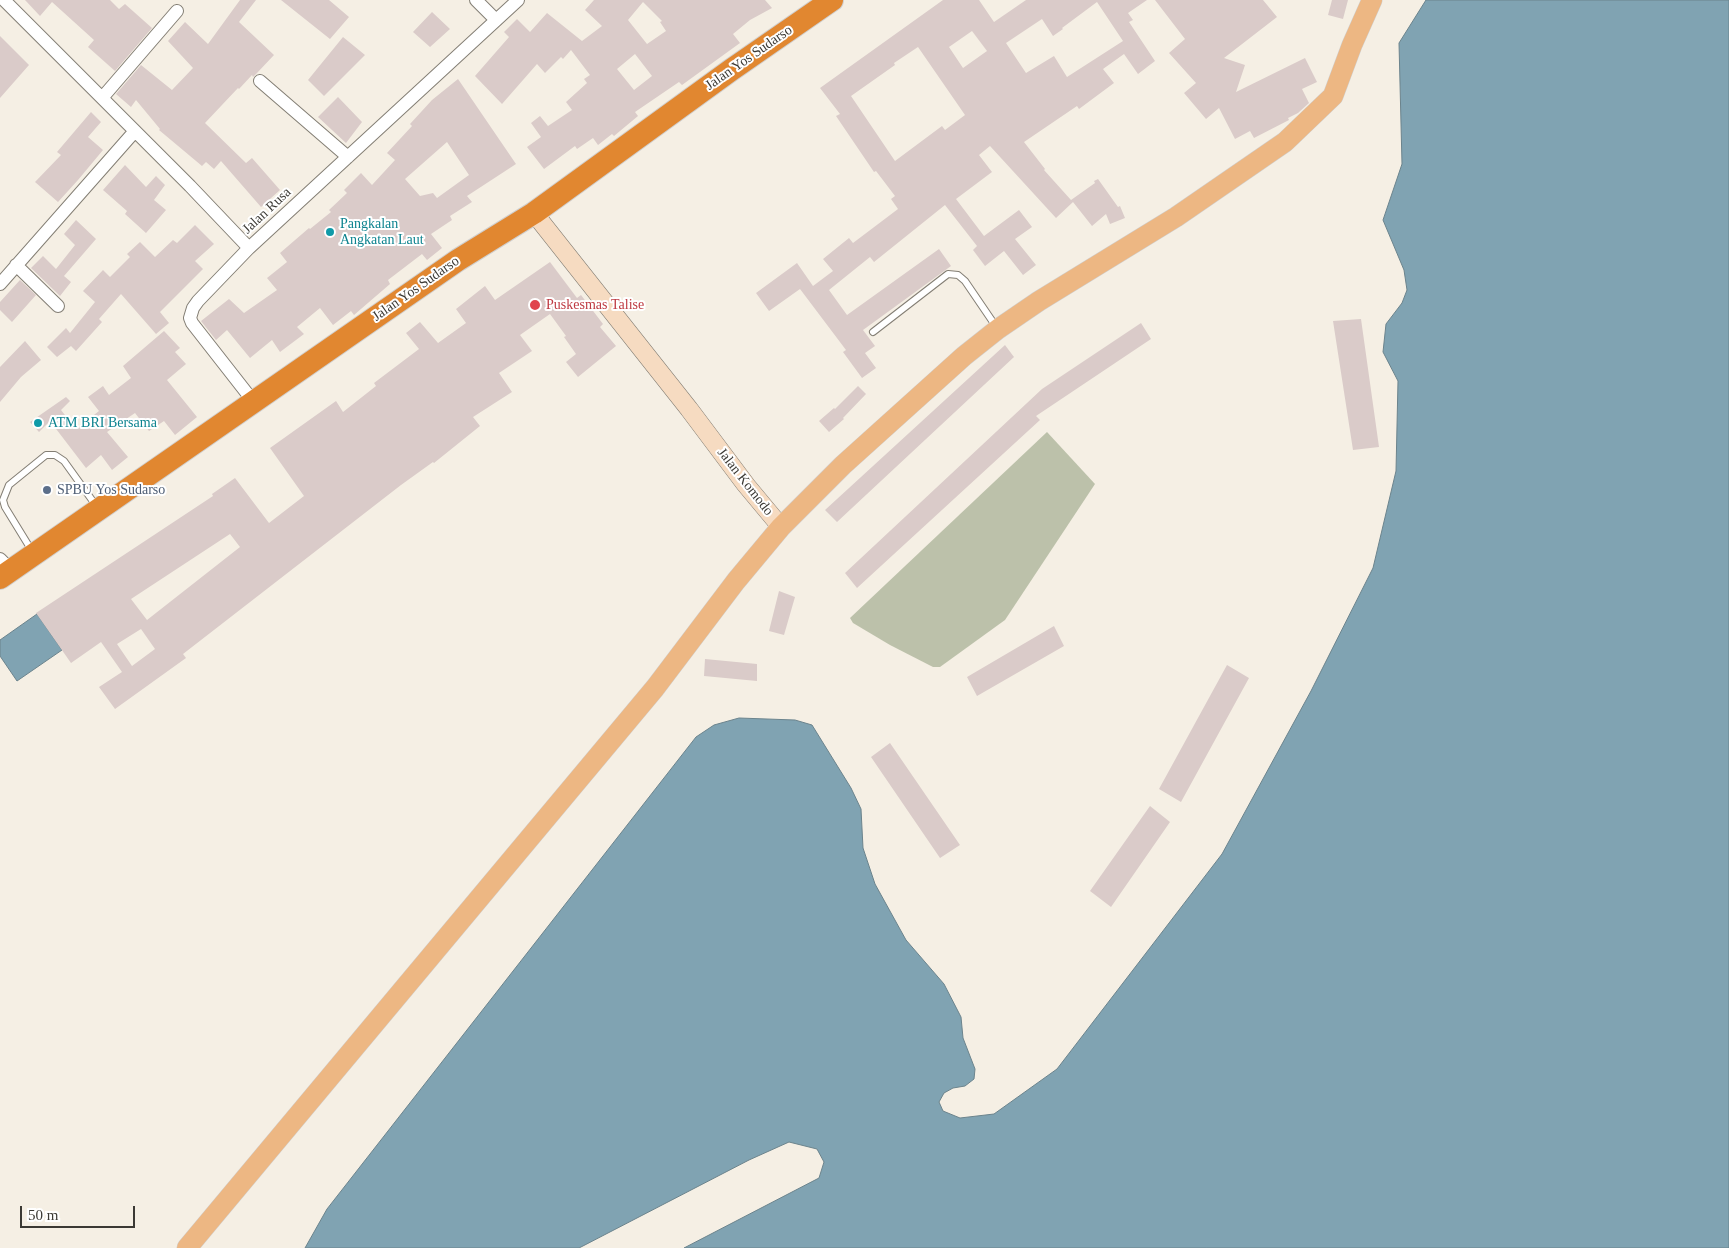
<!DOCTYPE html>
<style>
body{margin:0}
#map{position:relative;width:1729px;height:1248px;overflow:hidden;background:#f5efe4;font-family:Georgia,serif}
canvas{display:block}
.scale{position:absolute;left:20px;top:1206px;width:115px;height:22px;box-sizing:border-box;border:2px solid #3b3934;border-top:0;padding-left:6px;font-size:15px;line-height:18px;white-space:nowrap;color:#3b3934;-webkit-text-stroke:4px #fff;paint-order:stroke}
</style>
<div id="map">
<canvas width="1729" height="1248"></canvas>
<div class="scale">50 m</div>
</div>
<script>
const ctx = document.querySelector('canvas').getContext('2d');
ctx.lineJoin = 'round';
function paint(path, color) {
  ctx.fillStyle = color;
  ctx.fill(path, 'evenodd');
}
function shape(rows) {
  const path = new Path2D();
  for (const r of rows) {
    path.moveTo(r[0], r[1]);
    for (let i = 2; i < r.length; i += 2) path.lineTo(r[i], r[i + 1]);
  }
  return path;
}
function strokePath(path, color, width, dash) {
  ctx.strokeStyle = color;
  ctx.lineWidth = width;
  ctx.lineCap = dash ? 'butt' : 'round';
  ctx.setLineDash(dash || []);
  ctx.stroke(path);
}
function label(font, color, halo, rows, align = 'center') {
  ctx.font = font + ' Georgia,serif';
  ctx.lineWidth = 4;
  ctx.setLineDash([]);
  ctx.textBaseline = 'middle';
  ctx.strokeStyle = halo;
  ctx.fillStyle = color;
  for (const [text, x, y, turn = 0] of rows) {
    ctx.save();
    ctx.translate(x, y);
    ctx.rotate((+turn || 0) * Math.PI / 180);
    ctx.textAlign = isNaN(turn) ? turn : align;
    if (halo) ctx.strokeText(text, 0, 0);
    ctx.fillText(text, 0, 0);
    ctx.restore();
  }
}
const green = shape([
 [1047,432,1095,484,1005,620,940,667,933,667,890,645,853,623,850,618]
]);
const water = shape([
 [1426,0,1729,0,1729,1248,684,1248,819,1178,824,1162,817,1149,789,1142,749,1160,579,1248,305,1248,327,1209,696,737,714,725,739,718,795,720,812,725,851,788,861,809,863,848,875,884,906,940,944,984,961,1017,963,1038,975,1069,974,1079,965,1086,953,1088,944,1093,939,1102,943,1111,960,1118,994,1114,1057,1069,1222,854,1311,691,1373,568,1396,471,1398,381,1383,352,1386,324,1402,303,1407,290,1404,270,1383,220,1402,164,1399,43,1426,0],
 [37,614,62,650,17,681,0,656,0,640,37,614]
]);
const building = shape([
 [25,0,110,0,119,9,125,4,152,28,115,71,88,47,94,40,52,2,40,16],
 [240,0,256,0,239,22,274,55,257,73,253,77,252,75,239,89,238,88,205,123,246,163,252,158,280,190,261,207,221,161,214,169,206,162,202,166,159,130,160,129,136,100,131,107,116,94,141,65,172,90,193,68,168,41,185,22,208,44],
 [281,0,329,0,349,17,330,39],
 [594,0,765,0,772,8,750,20,733,34,740,43,682,85,679,82,635,112,638,116,614,136,612,134,598,145,593,138,577,149,575,146,544,169,527,147,541,137,531,123,540,116,548,126,572,110,566,102,587,83,584,79,590,75,571,50,563,59,561,57,545,73,537,64,502,104,475,76,509,37,504,32,517,19,530,32,547,13,582,41,602,26,585,10],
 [643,2,662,21,660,22,666,31,647,44,628,20],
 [635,54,652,76,634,90,617,69],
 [943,0,979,0,994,22,1026,0,1147,0,1128,13,1133,20,1129,22,1155,61,1138,74,1124,54,1103,69,1114,83,1079,109,1077,106,1024,142,1045,169,1044,170,1071,200,1095,183,1094,181,1098,179,1118,207,1120,206,1125,218,1110,224,1106,214,1092,226,1073,202,1056,218,990,146,979,155,992,172,956,199,984,236,1019,210,1032,227,1015,239,1036,265,1023,275,1004,251,985,266,973,250,977,246,945,205,874,262,870,257,829,290,847,315,939,249,951,266,863,330,875,346,865,353,876,368,862,378,843,352,846,350,800,289,769,311,756,293,797,263,813,286,833,271,823,259,849,238,853,243,898,209,891,199,895,196,876,171,874,172,836,116,840,114,820,88],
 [1097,2,1123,41,1067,77,1054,56,1026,73,1006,43,1042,19,1053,36,1063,29,1062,28],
 [972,31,987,51,963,68,949,47],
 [918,47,965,115,945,130,942,126,895,161,851,96,895,65,894,63],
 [1155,0,1263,0,1277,17,1224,58,1245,65,1236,92,1305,58,1317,82,1302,89,1309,103,1298,113,1288,118,1289,120,1254,138,1250,131,1235,139,1219,108,1206,119,1184,93,1196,83,1169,53,1185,39],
 [1332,0,1348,0,1343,19,1328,15],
 [432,12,450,29,430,47,413,32],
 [0,36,29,65,0,98],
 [343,37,365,55,324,96,308,80],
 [458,79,516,164,467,196,472,202,450,216,452,220,431,234,442,248,427,260,422,254,388,280,390,284,354,315,351,311,333,325,320,308,297,327,304,334,280,352,272,340,250,358,227,330,216,340,201,321,229,299,244,313,277,290,267,278,287,262,280,253,309,228,310,229,331,212,329,210,347,193,344,190,361,173,372,185,395,160,387,153,412,126,410,124,432,100],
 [447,142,469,175,437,198,433,193,420,196,405,179],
 [338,97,362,122,346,143,318,117],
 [91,112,101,122,88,137,103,150,78,180,58,202,35,182,61,155,57,152],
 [125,165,146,187,156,176,165,185,154,200,166,210,146,233,125,214,127,211,103,190],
 [76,220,96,239,64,276,71,282,60,296,31,268,43,256,56,269,75,245,64,234],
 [195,225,214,244,195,261,203,269,160,312,169,323,156,334,121,294,99,319,102,322,76,351,71,346,57,357,47,347,66,328,70,333,95,302,83,291,103,270,110,277,130,257,127,254,140,242,155,257,173,240,177,243],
 [550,262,577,298,581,295,603,324,600,327,616,346,578,377,566,362,576,354,564,337,566,336,550,314,520,335,532,351,499,373,512,392,473,417,480,426,434,463,433,462,401,485,183,654,186,658,115,709,99,687,122,672,101,642,71,663,36,613,213,496,212,494,235,478,269,523,304,496,270,448,336,401,343,412,376,386,374,383,419,349,406,333,420,322,438,343,466,323,456,309,485,286,495,300],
 [230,534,240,547,147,620,131,599],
 [141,629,155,649,132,666,117,644],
 [20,280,36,295,12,322,0,310,0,302],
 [1361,319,1379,447,1353,450,1333,321],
 [1141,323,1151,339,1036,416,1040,420,857,588,845,573,1042,389],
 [164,331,180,348,175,352,186,364,167,380,197,417,175,435,164,421,149,431,135,413,107,432,128,457,112,470,101,455,86,468,50,421,39,432,30,422,66,397,70,401,61,410,76,429,99,411,88,397,103,386,109,395,131,378,123,366],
 [25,341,41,360,21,377,0,402,0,367],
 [1005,345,1014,357,837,522,825,510],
 [858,386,866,394,843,418,844,419,829,432,819,421,834,408,835,409],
 [779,591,795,597,784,635,769,631],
 [1054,626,1064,646,977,696,967,677],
 [705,659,757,664,757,681,704,676],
 [1227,665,1249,678,1181,802,1159,789],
 [890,743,960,845,940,858,871,757],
 [1150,806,1170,822,1111,907,1090,891]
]);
const lane = shape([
 [873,332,948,274,958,275,965,281,997,328],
 [32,551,5,507,3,500,9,485,46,455,55,455,64,461,97,507]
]);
const street = shape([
 [4,0,190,186,249,248,518,0],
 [476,0,496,20],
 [260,81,348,157],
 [102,98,177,11],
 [249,248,198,301,193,308,190,318,192,323,253,401],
 [16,265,58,306],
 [0,284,135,131],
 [0,559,11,570]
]);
const secondary = shape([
 [534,213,689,409,746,485,781,527]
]);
const primary = shape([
 [187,1248,655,688,736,581,781,527,843,465,964,356,998,329,1039,301,1176,217,1285,142,1333,96,1352,45,1372,0]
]);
const highway = shape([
 [0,578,458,260,534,213,731,70,832,0]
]);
const markers = [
 [330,232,5,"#0f9aa8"],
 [535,305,6,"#e0444e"],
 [38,423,5,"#0f9aa8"],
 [47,490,5,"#5c6f8a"]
];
const streetNames = [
 ["Jalan Yos Sudarso",749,58,-35],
 ["Jalan Rusa",267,211,-43],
 ["Jalan Yos Sudarso",416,289,-35],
 ["Jalan Komodo",745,482,52]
];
const cultureNames = [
 ["Pangkalan",340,224],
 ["Angkatan Laut",340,240],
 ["ATM BRI Bersama",48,423]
];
const healthNames = [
 ["Puskesmas Talise",546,305]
];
const serviceNames = [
 ["SPBU Yos Sudarso",57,490]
];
paint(green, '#bcc1aa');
paint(water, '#80a3b2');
strokePath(water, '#6b838c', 1);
paint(building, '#dacbc9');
strokePath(lane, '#837e74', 8);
strokePath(street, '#837e74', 14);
strokePath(secondary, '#837e74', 19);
strokePath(primary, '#d0cfce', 21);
strokePath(highway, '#d0cfce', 24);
strokePath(lane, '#fff', 6);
strokePath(street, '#fff', 12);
strokePath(secondary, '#f6dbc1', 18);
strokePath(primary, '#edb783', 20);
strokePath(highway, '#e18730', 22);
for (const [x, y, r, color] of markers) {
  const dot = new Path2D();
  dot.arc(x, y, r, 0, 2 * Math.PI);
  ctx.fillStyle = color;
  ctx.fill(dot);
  strokePath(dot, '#fff', 2);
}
label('14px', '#3b3934', '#fff', streetNames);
label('14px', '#0d838f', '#fff', cultureNames, 'left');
label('14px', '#be3a42', '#fff', healthNames, 'left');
label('14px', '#4e5e75', '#fff', serviceNames, 'left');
</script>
